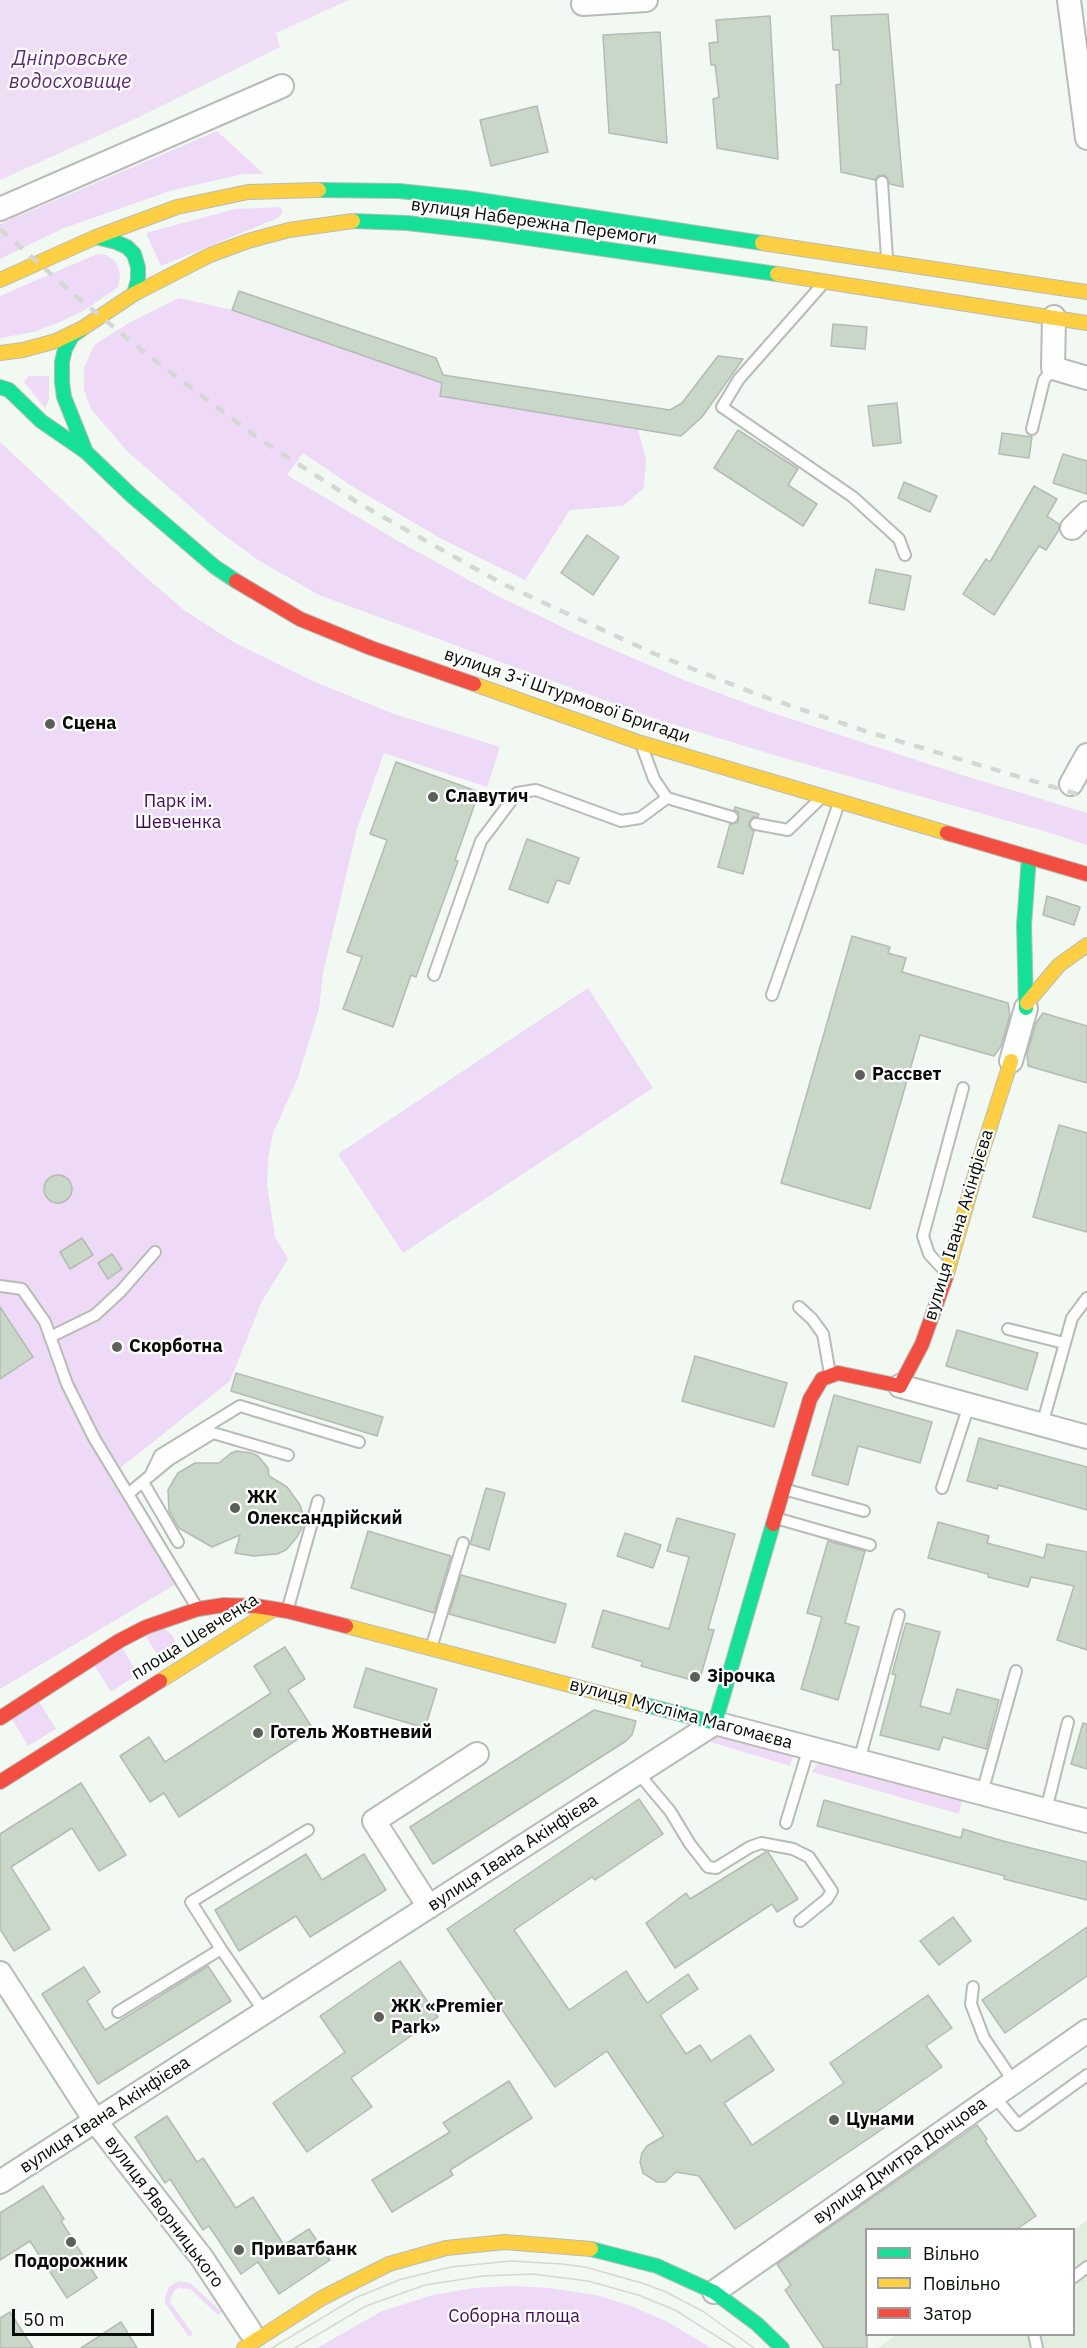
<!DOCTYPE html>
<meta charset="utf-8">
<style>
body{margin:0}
#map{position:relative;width:1087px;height:2348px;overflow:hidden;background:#f2f9f2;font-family:"IBM Plex Sans",sans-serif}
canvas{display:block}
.legend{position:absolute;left:865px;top:2228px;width:210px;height:108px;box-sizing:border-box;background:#fff;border:2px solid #9d9e9d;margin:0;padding:8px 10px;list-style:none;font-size:18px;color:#090d09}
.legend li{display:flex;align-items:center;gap:12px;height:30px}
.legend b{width:30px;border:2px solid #9d9e9d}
.scale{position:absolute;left:12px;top:2309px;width:142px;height:27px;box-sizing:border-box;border:3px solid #090d09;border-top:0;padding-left:8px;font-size:18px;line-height:21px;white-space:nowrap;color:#090d09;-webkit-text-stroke:4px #fff;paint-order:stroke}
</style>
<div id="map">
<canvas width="1087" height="2348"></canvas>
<ul class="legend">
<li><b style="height:8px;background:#16e098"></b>Вільно</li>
<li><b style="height:8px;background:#ffcf43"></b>Повільно</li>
<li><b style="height:8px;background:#f24e42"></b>Затор</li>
</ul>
<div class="scale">50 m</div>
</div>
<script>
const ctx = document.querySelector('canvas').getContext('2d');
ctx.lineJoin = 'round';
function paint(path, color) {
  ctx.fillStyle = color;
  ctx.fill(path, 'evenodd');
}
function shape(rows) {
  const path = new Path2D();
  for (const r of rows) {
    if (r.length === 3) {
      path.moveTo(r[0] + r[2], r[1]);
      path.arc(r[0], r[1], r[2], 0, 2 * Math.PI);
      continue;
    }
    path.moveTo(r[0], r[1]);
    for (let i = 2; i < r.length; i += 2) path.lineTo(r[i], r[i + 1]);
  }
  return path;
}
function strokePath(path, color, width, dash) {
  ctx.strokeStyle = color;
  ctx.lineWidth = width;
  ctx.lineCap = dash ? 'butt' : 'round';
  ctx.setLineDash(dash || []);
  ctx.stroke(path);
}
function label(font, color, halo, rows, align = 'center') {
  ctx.font = font + ' "IBM Plex Sans",sans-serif';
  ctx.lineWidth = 4.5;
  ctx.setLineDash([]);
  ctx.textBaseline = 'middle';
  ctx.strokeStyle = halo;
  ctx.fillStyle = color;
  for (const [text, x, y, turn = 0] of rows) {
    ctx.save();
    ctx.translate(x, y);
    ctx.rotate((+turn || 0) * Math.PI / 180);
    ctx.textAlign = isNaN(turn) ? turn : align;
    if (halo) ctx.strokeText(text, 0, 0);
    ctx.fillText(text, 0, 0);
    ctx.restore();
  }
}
const built = shape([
 [1087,2220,1087,2348,878,2348,896,2335,1074,2334,1074,2230]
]);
const green = shape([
 [217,131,264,174,243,174,173,190,64,228,0,259,0,224],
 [281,207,282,213,278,218,161,266,146,233,235,209],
 [97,254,106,255,115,261,119,269,120,278,118,287,85,310,60,322,34,332,0,338,0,296],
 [179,298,232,310,442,383,440,396,638,429,646,459,644,488,623,506,570,510,525,580,440,538,353,487,303,453,287,475,398,541,496,595,579,635,684,680,773,713,959,774,1087,813,1087,845,1044,831,777,756,650,717,319,595,258,560,217,530,127,451,91,409,84,390,84,368,94,345,129,323],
 [28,376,49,376,49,400,45,408,24,382],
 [0,442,141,573,184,610,235,643,315,682,394,714,500,747,487,787,384,753,357,829,323,973,319,1009,297,1080,273,1133,268,1160,267,1184,275,1237,288,1259,262,1301,230,1381,109,1477,176,1584,0,1689],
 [588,988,653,1088,403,1253,338,1154],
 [165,1629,173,1636,177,1647,161,1660,144,1634],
 [122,1648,138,1674,111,1692,94,1665],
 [39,1702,56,1729,28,1746,12,1719],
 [721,1730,794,1752,790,1766,711,1742],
 [821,1759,963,1798,959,1814,812,1772],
 [179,2281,190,2283,222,2312,218,2315,190,2289,178,2288,173,2292,170,2302,193,2334,189,2337,165,2303,165,2297,169,2287],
 [511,2286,549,2288,596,2295,631,2306,668,2322,711,2348,317,2348,382,2311,433,2295,474,2288]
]);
const water = shape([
 [0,0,349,0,276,33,280,47,135,119,0,180]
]);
const building = shape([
 [888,14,899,141,903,187,890,184,885,175,878,176,875,180,841,172,836,85,841,84,839,50,833,50,831,16,888,14],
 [770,16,778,159,717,148,713,99,719,97,715,65,711,65,709,43,718,42,716,20,770,16],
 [660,32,667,143,609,133,603,35,660,32],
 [537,106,548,152,491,166,480,120,537,106],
 [239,291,436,358,443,375,670,410,682,403,718,356,743,359,702,417,681,436,440,396,442,383,232,310,239,291],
 [833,324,867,327,865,349,831,346,833,324],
 [897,403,901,443,873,446,868,406,897,403],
 [738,430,798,469,788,485,817,504,803,526,714,468,738,430],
 [1002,433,1032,437,1029,458,999,454,1002,433],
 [1063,454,1087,461,1087,494,1053,483,1063,454],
 [904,482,937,496,930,512,898,498,904,482],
 [1034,486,1057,499,1047,516,1059,524,1059,530,1046,550,1039,546,994,615,963,594,986,559,990,562,1034,486],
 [587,535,619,557,593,595,561,573,587,535],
 [876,569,911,576,904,610,869,603,876,569],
 [396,762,479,792,455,860,458,861,416,977,411,975,393,1027,343,1009,362,957,347,952,387,840,370,834,396,762],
 [735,807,759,814,758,817,753,817,749,822,749,827,754,831,743,874,718,867,730,824,737,823,739,819,738,812,734,810,735,807],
 [527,839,579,858,569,884,557,880,548,903,509,889,527,839],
 [1047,896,1080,907,1074,925,1043,915,1047,896],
 [852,936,890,947,888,953,906,958,902,972,1008,1003,1010,1015,1001,1046,994,1056,920,1035,870,1209,781,1183,852,936],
 [1043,1013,1087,1026,1087,1083,1028,1066,1027,1054,1036,1023,1043,1013],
 [1059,1125,1087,1133,1087,1232,1033,1217,1059,1125],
 [58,1189,14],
 [82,1238,93,1255,70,1269,60,1252,82,1238],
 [112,1254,122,1269,108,1279,98,1263,112,1254],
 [0,1307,33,1357,0,1379,0,1307],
 [957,1330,1038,1353,1027,1390,946,1366,957,1330],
 [695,1356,787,1383,774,1427,682,1401,695,1356],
 [236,1373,383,1417,377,1436,231,1391,236,1373],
 [834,1395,932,1422,920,1463,858,1446,848,1485,812,1475,834,1395],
 [979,1438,1087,1467,1087,1510,998,1485,997,1489,967,1481,979,1438],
 [237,1451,251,1453,258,1456,268,1468,269,1476,287,1487,300,1505,303,1515,302,1528,297,1537,286,1550,277,1554,253,1556,235,1553,240,1535,212,1547,179,1528,169,1511,168,1490,178,1473,195,1463,219,1463,231,1453,237,1451],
 [486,1488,505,1493,489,1550,470,1544,486,1488],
 [677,1518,735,1534,708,1629,714,1630,699,1682,641,1666,643,1662,592,1647,603,1610,669,1629,689,1557,667,1551,677,1518],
 [938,1522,989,1536,987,1543,1044,1558,1047,1544,1087,1552,1087,1650,1057,1640,1074,1586,1031,1577,1028,1587,988,1577,988,1574,928,1558,938,1522],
 [368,1531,451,1556,434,1613,351,1588,368,1531],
 [625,1533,661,1545,653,1568,617,1556,625,1533],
 [828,1541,865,1551,845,1623,859,1627,838,1700,801,1689,822,1617,807,1613,828,1541],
 [461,1575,566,1604,555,1643,449,1614,461,1575],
 [906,1623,940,1632,920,1706,950,1714,957,1689,999,1700,986,1749,943,1737,939,1750,880,1735,896,1675,892,1674,906,1623],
 [285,1647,305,1679,288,1690,313,1729,179,1817,164,1793,150,1802,120,1756,149,1737,165,1762,271,1693,254,1666,285,1647],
 [366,1668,437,1689,425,1728,354,1707,366,1668],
 [594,1710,636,1721,632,1735,626,1741,433,1864,410,1827,594,1710],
 [1083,1723,1087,1724,1087,1769,1071,1764,1083,1723],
 [81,1783,126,1855,99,1871,72,1828,11,1867,50,1929,14,1951,0,1929,0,1834,81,1783],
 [639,1799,663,1834,595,1880,592,1877,514,1930,569,2010,626,1971,647,2003,688,1974,698,1989,660,2015,686,2054,700,2045,711,2061,750,2035,774,2070,724,2103,752,2145,844,2083,830,2063,928,1995,952,2028,926,2046,942,2067,875,2113,884,2128,735,2229,699,2176,676,2172,665,2182,657,2182,643,2173,640,2162,642,2153,647,2146,664,2136,607,2051,555,2087,447,1929,639,1799],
 [824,1800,961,1838,963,1829,1003,1841,1087,1862,1087,1900,1004,1879,1005,1876,817,1826,824,1800],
 [766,1852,768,1852,798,1899,777,1912,772,1904,675,1968,646,1923,686,1893,690,1899,766,1852],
 [306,1854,322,1880,364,1854,386,1890,310,1937,296,1916,239,1951,215,1910,306,1854],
 [953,1917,971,1941,939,1965,920,1941,953,1917],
 [1087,1927,1087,1976,1005,2033,982,2000,1087,1927],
 [400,1961,438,2017,351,2078,372,2107,307,2152,273,2103,345,2052,320,2016,400,1961],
 [208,1966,231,2001,98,2084,42,1994,84,1967,100,1992,87,2001,105,2030,208,1966],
 [509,2081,532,2118,450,2170,453,2175,392,2212,372,2180,450,2132,443,2123,509,2081],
 [167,2116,197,2162,203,2158,236,2208,253,2197,284,2245,309,2229,330,2260,279,2294,258,2262,241,2274,209,2226,203,2230,170,2179,165,2183,135,2137,167,2116],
 [977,2125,987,2139,985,2141,1036,2216,1017,2229,867,2229,867,2348,824,2348,785,2290,791,2285,777,2264,977,2125],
 [43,2186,64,2219,61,2221,97,2278,67,2298,30,2241,0,2260,0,2213,43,2186],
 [10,2312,33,2348,0,2348,0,2318,10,2312],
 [121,2322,137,2348,81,2348,121,2322]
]);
const lane = shape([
 [882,182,887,258],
 [821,286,739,379,722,407,853,497,899,539,905,555],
 [1032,429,1044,380,1053,368],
 [643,749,654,779,667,798,732,817],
 [756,824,788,830,820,799],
 [434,975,481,841,517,793,536,790,621,821,640,818,667,798],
 [772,995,839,803],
 [943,1269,929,1254,923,1236,963,1088],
 [0,1286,22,1289,45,1322,67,1384,94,1438,196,1606],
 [799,1307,812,1319,823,1334,830,1374],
 [1008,1329,1064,1343],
 [50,1337,95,1315,121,1291,155,1252],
 [1042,1425,1072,1318,1087,1298],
 [150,1476,160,1455,240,1406,359,1442],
 [143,1482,178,1542],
 [942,1488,969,1405],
 [787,1490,864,1511],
 [128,1494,169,1460,213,1433,288,1455],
 [779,1519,870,1545],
 [288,1608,318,1501],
 [432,1645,463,1543],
 [859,1761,899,1615],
 [638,1773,670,1811,690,1844,708,1867,716,1868,750,1847,761,1843,793,1849,809,1857,832,1891,827,1899,800,1921],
 [982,1793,1016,1671],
 [1046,1810,1068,1722],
 [786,1823,809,1747],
 [221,1949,191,1902,308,1830],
 [973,1987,971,2004,984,2038,1014,2082],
 [118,2012,221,1949,265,2013],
 [994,2096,1018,2125,1087,2075],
 [1074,2277,1087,2267],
 [1034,2334,1037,2348]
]);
const street = shape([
 [1069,0,1087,138],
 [583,4,646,0],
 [0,209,282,86],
 [1054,317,1053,368,1087,378],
 [1072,528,1087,513],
 [1071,784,1087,755],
 [1011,1061,1026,1008],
 [900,1386,1087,1437],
 [426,1787,477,1754,374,1821,429,1907],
 [0,1973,96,2122,202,2258,250,2331],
 [0,2182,715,1723,1087,1821],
 [714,2292,1087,2031]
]);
const fast = shape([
 [319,190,399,191,466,198,762,243],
 [353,221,407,223,486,232,777,274],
 [96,237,116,242,127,247,134,254,138,267,138,280,134,294],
 [83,328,72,336,65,349,62,362,62,382,64,397,86,452],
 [0,387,9,390,41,421,86,452,132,496,215,567,236,581],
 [1026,1008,1024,925,1029,857],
 [638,1703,715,1723,773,1524],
 [591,2249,657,2266,714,2292,757,2324,782,2348]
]);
const slow = shape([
 [762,243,1087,292],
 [777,274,1087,323],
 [0,280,96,237,177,207,248,192,319,190],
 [0,353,23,350,56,341,83,328,134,294,210,255,248,241,289,230,353,221],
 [474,684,641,743,947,833],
 [1027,1003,1059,965,1087,945],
 [946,1277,979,1161,1011,1061],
 [346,1626,638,1703],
 [160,1681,274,1609],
 [244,2348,322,2298,389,2264,446,2248,505,2242,591,2249]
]);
const jam = shape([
 [236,581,300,619,371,648,474,684],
 [947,833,1087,874],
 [773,1524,810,1399,822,1379,838,1373,900,1386,922,1344,946,1277],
 [0,1718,119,1641,146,1627,198,1609,224,1605,256,1606,287,1611,346,1626],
 [0,1782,160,1681]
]);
const tram = shape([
 [272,2348,355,2298,399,2280,451,2267,511,2261,562,2264,585,2267,642,2283,666,2292,704,2312,754,2348],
 [295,2348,366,2306,425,2285,483,2276,533,2274,588,2281,638,2295,675,2310,735,2348]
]);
const rail = shape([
 [0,229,77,297,149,356,258,438,360,504,503,584,655,654,759,695,865,731,1087,797]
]);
const markers = [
 [50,724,6,"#5b605b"],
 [433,797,6,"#5b605b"],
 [860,1075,6,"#5b605b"],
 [117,1347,6,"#5b605b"],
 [235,1508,6,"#5b605b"],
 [695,1677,6,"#5b605b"],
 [258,1733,6,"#5b605b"],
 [379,2017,6,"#5b605b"],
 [834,2120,6,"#5b605b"],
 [71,2242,6,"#5b605b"],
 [239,2250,6,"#5b605b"]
];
const streetNames = [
 ["вулиця Набережна Перемоги",534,222,8],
 ["вулиця 3-ї Штурмової Бригади",567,696,19],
 ["вулиця Івана Акінфієва",959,1225,-73],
 ["площа Шевченка",195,1637,-32],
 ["вулиця Мусліма Магомаєва",681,1714,15],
 ["вулиця Івана Акінфієва",513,1853,-33],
 ["вулиця Івана Акінфієва",105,2115,-33],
 ["вулиця Дмитра Донцова",900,2161,-35],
 ["вулиця Яворницького",164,2212,53]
];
const poiNames = [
 ["Сцена",62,724],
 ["Славутич",445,797],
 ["Рассвет",872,1075],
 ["Скорботна",129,1347],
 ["ЖК",247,1498],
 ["Олександрійский",247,1519],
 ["Зірочка",707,1677],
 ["Готель Жовтневий",270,1733],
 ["ЖК «Premier",391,2007],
 ["Park»",391,2028],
 ["Цунами",846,2120],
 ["Приватбанк",251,2250],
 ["Подорожник",71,2262,"center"]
];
const parkNames = [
 ["Парк iм.",178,802],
 ["Шевченка",178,823],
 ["Соборна площа",514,2317]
];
const waterNames = [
 ["Дніпровське",70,59],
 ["водосховище",70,82]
];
paint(built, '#e1eee0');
paint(green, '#eedaf6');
paint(water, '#efddf6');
paint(building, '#c9d7c8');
strokePath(building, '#b4bab4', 1.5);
strokePath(lane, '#b7bcb7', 14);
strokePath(street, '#b7bcb7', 26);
strokePath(fast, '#b7bcb7', 16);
strokePath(slow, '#b7bcb7', 16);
strokePath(jam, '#b7bcb7', 16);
strokePath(lane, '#fdfefd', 10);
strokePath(street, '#fdfefd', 22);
strokePath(fast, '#16e098', 14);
strokePath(slow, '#ffcf43', 14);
strokePath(jam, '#f24e42', 14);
strokePath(tram, '#d5d7d5', 1.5);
strokePath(rail, '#d5d7d5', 4.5, [10, 10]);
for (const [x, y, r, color] of markers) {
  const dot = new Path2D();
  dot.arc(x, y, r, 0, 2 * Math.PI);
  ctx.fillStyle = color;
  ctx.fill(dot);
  strokePath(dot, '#fff', 2);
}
label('18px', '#090d09', '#fff', streetNames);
label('bold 18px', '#090d09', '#fff', poiNames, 'left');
label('18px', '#460857', '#fff', parkNames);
label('italic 20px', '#622874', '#fff', waterNames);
</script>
